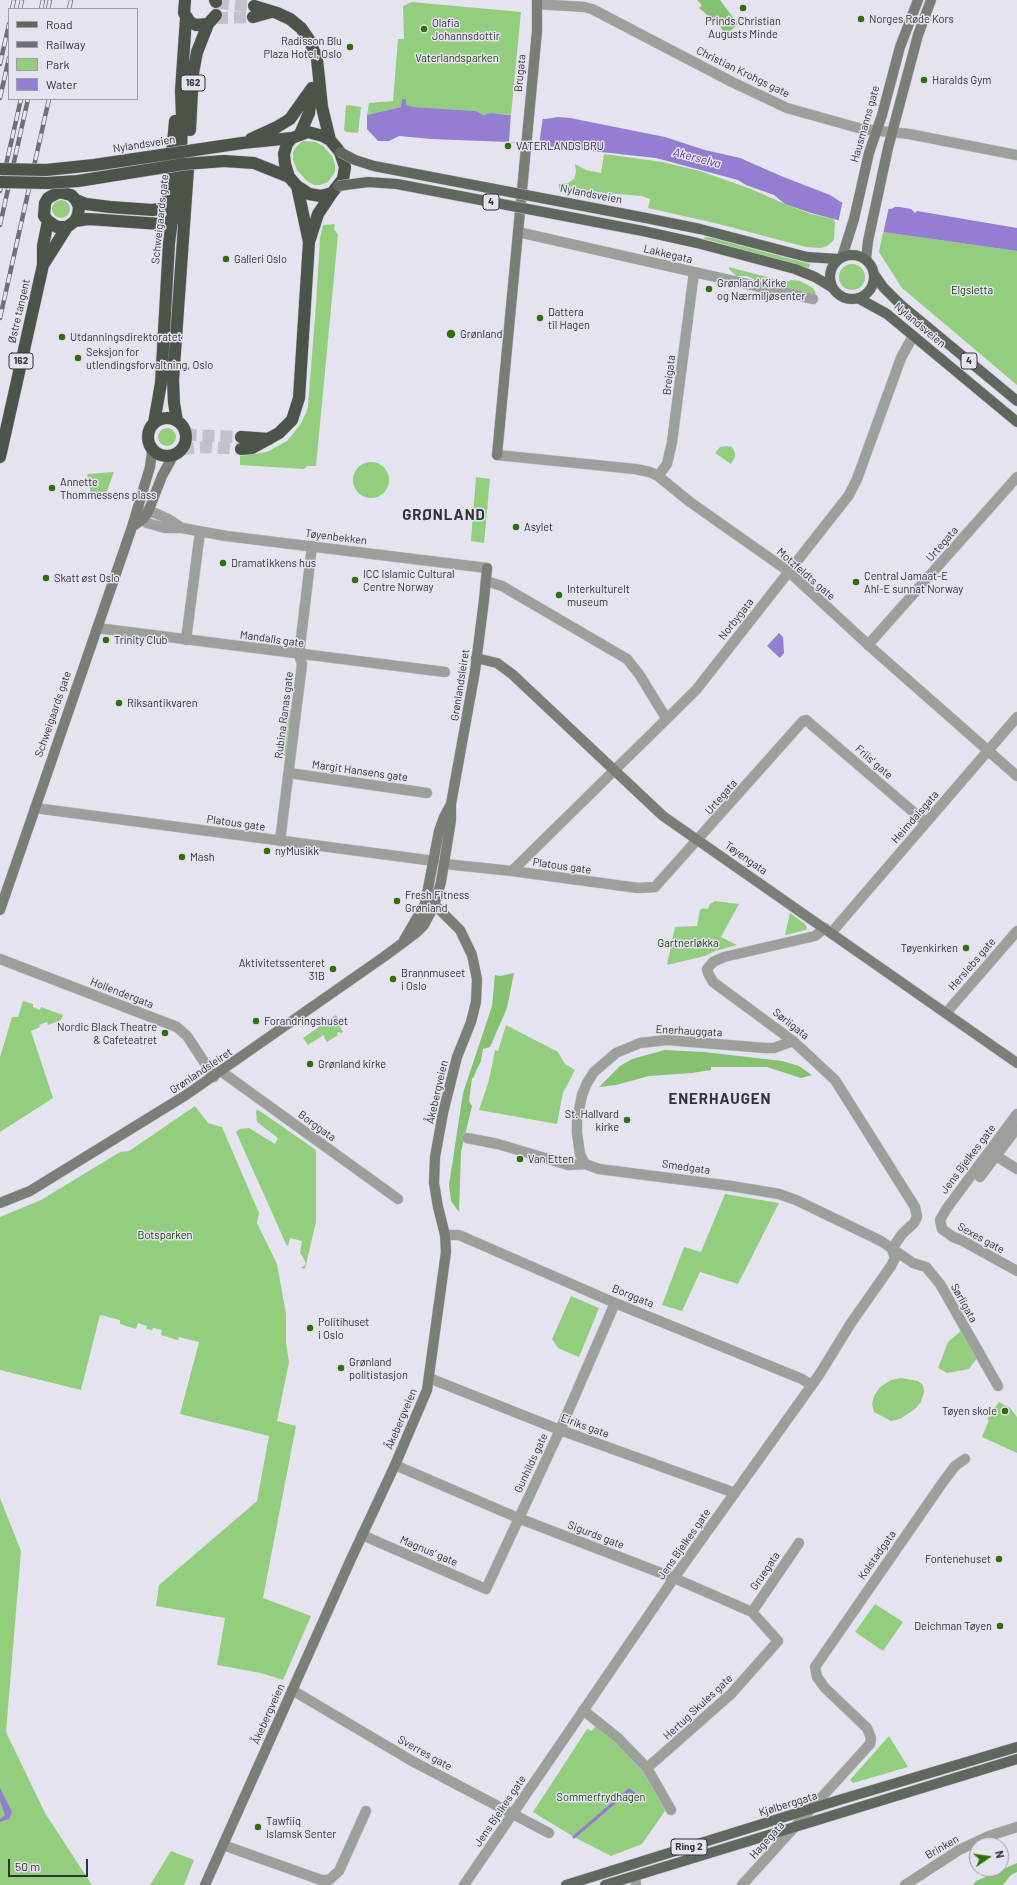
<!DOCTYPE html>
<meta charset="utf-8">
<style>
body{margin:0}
#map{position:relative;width:1017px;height:1885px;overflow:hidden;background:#e5e3f0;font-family:Barlow,sans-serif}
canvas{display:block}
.legend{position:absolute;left:8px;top:8px;width:130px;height:92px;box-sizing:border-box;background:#e5e3f0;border:1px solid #9e9ca6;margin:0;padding:5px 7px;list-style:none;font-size:12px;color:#333237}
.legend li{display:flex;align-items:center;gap:8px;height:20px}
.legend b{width:20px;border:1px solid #9e9ca6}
.north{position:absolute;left:969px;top:1837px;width:40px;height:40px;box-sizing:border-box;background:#e5e3f0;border:1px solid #9e9ca6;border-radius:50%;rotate:77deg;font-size:11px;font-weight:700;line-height:16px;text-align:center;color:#333237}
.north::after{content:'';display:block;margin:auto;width:14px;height:18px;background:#2e6f08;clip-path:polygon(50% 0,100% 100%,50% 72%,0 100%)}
.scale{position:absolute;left:8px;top:1859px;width:80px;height:18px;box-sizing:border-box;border:2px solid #333237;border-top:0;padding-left:5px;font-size:12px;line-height:14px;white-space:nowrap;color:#333237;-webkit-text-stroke:3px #e5e3f0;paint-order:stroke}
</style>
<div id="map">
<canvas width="1017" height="1885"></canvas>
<ul class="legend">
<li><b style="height:5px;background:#60675e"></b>Road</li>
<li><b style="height:5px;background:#706f77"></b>Railway</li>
<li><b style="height:11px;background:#93ce7f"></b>Park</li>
<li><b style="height:11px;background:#957dd1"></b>Water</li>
</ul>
<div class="north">N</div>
<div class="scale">50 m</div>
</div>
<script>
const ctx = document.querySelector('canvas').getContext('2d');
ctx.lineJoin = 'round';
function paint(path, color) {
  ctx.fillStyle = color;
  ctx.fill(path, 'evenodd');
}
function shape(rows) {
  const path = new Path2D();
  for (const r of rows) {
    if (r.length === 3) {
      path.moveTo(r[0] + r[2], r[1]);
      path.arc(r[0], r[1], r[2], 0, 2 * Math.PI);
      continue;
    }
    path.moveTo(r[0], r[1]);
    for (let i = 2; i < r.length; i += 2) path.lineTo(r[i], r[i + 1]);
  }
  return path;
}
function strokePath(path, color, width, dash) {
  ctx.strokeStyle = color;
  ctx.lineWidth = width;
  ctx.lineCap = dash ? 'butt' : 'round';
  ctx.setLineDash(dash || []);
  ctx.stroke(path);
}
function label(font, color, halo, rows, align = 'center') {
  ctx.font = font + ' Barlow,sans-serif';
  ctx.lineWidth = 3;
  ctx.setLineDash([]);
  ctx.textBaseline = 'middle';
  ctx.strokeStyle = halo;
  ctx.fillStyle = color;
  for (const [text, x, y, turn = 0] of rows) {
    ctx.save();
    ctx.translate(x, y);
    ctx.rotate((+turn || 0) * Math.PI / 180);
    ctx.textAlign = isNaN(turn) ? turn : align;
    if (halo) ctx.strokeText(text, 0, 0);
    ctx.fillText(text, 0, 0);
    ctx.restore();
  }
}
const green = shape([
 [412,2,521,12,511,115,491,113,483,115,476,111,412,107,406,105,406,100,401,107,367,115,369,103,393,101,398,39,404,39,403,6],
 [349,105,361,107,358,133,346,132,344,130,346,106],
 [303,141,316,142,323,146,332,156,335,164,335,172,328,182,320,185,314,185,307,181,297,170,293,160,293,152,296,147],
 [604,154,662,162,700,171,751,189,785,204,811,214,833,219,835,222,834,240,827,246,821,248,806,247,719,224,648,208,650,199,642,196,559,189,559,184,568,183,574,179,576,172,575,164,586,170,601,173],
 [61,209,9],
 [335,224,334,229,338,235,316,466,307,466,304,469,240,465,240,456,267,452,287,441,300,425,306,413,308,406,316,305,320,238,323,225],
 [883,232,1017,251,1017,385,902,288,879,252],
 [705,237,712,238,810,264,809,268,712,241,704,239],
 [852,277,13],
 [729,267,786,282,792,280,800,281,813,288,816,293,814,295,787,288,766,279,757,281,747,276,736,276,729,269],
 [167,437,9],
 [727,446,732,447,735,453,735,457,731,464,715,453,720,447],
 [371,480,18],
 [114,472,104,499,91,494,87,474],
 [476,477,490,479,484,543,471,541],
 [288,710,294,710,288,756,282,755],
 [715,901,739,904,721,937,737,945,715,951,705,956,667,965,675,927,697,926,700,910,703,908,708,909,710,904],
 [790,913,805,924,807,927,806,930,785,935],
 [23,1001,33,1004,33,1007,40,1010,41,1007,63,1015,61,1020,48,1025,47,1022,39,1025,40,1027,31,1031,53,1098,0,1132,0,1057,12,1017,18,1017],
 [336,1015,341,1022,339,1025,343,1032,341,1033,339,1032,337,1033,338,1035,327,1042,324,1037,325,1035,323,1036,322,1034,322,1036,308,1045,303,1038],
 [506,1025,558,1052,565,1064,575,1070,563,1093,557,1124,479,1110,489,1080,495,1050,498,1051],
 [195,1106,208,1123,222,1127,259,1213,257,1223,277,1264,286,1314,286,1342,289,1362,277,1421,296,1426,263,1598,311,1616,283,1680,261,1673,217,1665,225,1618,156,1606,159,1585,257,1501,269,1436,180,1414,199,1342,179,1337,178,1340,161,1335,162,1330,153,1328,152,1330,146,1329,147,1326,138,1323,136,1329,120,1324,120,1320,100,1315,81,1390,0,1370,0,1217,41,1200,120,1152,129,1151],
 [257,1109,316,1150,316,1222,305,1269,301,1268,306,1264,303,1257,300,1253,302,1241,290,1238,288,1246,286,1244,236,1132,240,1129,249,1128,275,1144,278,1138,257,1122,256,1112],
 [725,1194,779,1203,738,1284,700,1272,682,1311,662,1305,684,1247,701,1252],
 [571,1296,599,1308,579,1357,558,1348,552,1339],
 [962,1330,977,1358,969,1369,947,1373,938,1368,948,1342],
 [901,1378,918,1381,923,1385,924,1392,921,1402,915,1409,900,1419,891,1421,874,1412,872,1404,874,1396,880,1387,891,1380],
 [999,1402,1010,1408,1017,1417,1017,1453,982,1437,989,1420,987,1419],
 [0,1498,21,1551,6,1732,45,1813,92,1885,0,1885],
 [875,1604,903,1622,883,1651,855,1632],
 [596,1725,616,1742,643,1771,665,1811,642,1844,611,1856,574,1837,533,1812,587,1729,592,1731],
 [889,1736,908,1767,853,1783,850,1780],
 [171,1851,194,1860,184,1885,150,1885]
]);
const forest = shape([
 [697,0,720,0,738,24,726,35,719,25,699,8,702,5],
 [514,973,507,1008,490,1047,483,1049,481,1061,473,1078,472,1078,469,1101,472,1106,461,1152,459,1212,451,1201,449,1185,463,1093,492,1006,495,975,500,976],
 [665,1050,704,1052,782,1061,799,1066,812,1075,801,1078,767,1067,711,1067,711,1070,692,1073,649,1076,616,1085,599,1087,620,1066,632,1059],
 [1017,1863,1017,1872,1011,1875,1003,1885,973,1885,976,1881]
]);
const water = shape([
 [402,99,406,99,406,105,413,107,476,111,483,115,491,113,545,119,558,117,570,118,665,137,705,150,740,158,781,176,830,195,841,202,891,209,895,207,900,207,911,209,915,213,917,211,1017,228,1017,251,883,232,811,213,785,204,774,195,746,185,738,180,656,158,509,142,431,139,399,136,389,141,378,141,367,129,367,115,401,107],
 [779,633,783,637,784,653,780,658,767,646],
 [0,1788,12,1812,9,1819,0,1822,0,1819,5,1815,0,1801]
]);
const pier = shape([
 [511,113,543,117,539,145,509,142],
 [843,200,889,207,883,234,838,223]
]);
const stream = shape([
 [574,1837,629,1790,639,1798]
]);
const highwayTunnel = shape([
 [217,3,254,6],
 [216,18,253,17],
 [185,432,193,435,241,437],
 [182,449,207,447,241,449]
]);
const street = shape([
 [537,4,584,7,592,9,732,82,787,108,862,129,909,134,1017,155],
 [518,232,813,299],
 [497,455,635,469,650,472,658,476,690,502,788,571,875,651,1017,776],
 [658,476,667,464,672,442,694,272],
 [141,511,155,513,168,519,182,528],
 [139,513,147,523,165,528,182,528,226,536,487,568],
 [486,581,502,586,627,659,639,674,666,718],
 [97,628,445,672],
 [186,640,200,532],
 [868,645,1017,477],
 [289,773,427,793],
 [35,808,434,861],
 [280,841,302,664,299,655,312,546],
 [445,864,512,871,638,888,655,887,803,721,806,720,925,822],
 [512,871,696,690,849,495,857,479,901,358,913,336],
 [831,933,1017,717],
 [0,959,177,1027,187,1036,214,1077],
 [946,1013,1017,931],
 [222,1072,398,1199],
 [1017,1114,947,1208,940,1220,942,1229,953,1237,961,1240,1017,1271],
 [467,1138,498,1144,568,1165,585,1164,599,1169,731,1186,779,1194,796,1200,881,1241,913,1263,926,1267,940,1284,998,1386],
 [996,1156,1017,1169],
 [585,1164,580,1154,577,1133,577,1120,582,1095,587,1083,594,1072,616,1053,640,1043,667,1040,765,1048,774,1048,793,1041],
 [980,1177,1017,1128],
 [445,1235,459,1235,615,1303,802,1379,811,1385],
 [429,1378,560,1430,735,1493],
 [395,1465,518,1518,674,1578,752,1612,778,1641,731,1694,647,1768],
 [362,1535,486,1589,560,1430,615,1303],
 [752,1612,799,1543],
 [292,1690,412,1761,549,1833],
 [583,1710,618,1738,647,1768,671,1810],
 [223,1845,321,1880,329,1880,339,1871,366,1811],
 [635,1876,636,1885],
 [464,1885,674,1578,819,1375,851,1323,891,1266,895,1258,892,1249,902,1234,914,1223,917,1217,915,1207,835,1080,793,1041,713,982,708,973,707,969,713,962,724,957,815,936,825,928],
 [742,1885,870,1744,871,1738,867,1728,825,1688,817,1677,815,1667,943,1482,955,1466,965,1459],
 [905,1885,959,1850,989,1836,1017,1827]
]);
const secondary = shape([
 [842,257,854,219,869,153,882,115,900,47,918,0],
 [866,259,868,241,888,148,918,35,931,0],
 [497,455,537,31,537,0],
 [132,527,143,519,148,512,162,476,173,456],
 [476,658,497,663,512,674,663,816,1017,1063],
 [0,910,132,527,150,467,152,451],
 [404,940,425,904,439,831,444,817,451,804],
 [0,1203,30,1191,186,1095,385,956,416,933,424,925,434,906,441,882,451,820,451,804,475,671,484,600,487,568],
 [205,1885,351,1559,395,1465,427,1390,446,1252,445,1235,438,1207,434,1183,435,1157,443,1113,457,1057,471,1022,476,1002,477,979,472,955,460,930,438,908,425,904]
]);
const primary = shape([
 [646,218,700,229,807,257,838,259],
 [643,231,697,243,795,269,815,277,833,288],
 [852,277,22],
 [874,274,883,287,900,304,1017,401],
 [858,298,887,314,1017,422],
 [566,1885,839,1800,1017,1747],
 [605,1885,1017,1759]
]);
const highway = shape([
 [185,0,184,13,190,22,196,25,208,24,216,15],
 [215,0,216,2],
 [254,6,277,13,290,19,301,28,310,41,317,59,322,107,330,140],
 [253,17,271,12],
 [190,130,193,73,197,52,208,24],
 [300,134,309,113,312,91],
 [251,139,277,127,290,119,312,88],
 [242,143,292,138,308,132,323,136,330,140,340,152,345,167,343,179,332,193,321,196,309,194,297,186,289,177,285,164,284,154,287,144,292,138],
 [224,161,254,163,289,177],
 [76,200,86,204,110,207,153,210,163,208,168,199,175,121],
 [75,221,78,215,79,207,76,200,71,195,59,192,48,198,45,203,44,216,48,221,57,227,67,227,75,221,88,219,161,224,179,217],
 [310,239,318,214,332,193],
 [43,265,67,227],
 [167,437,19],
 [177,421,174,403,173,380,189,155],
 [154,423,161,383,169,243,181,152,182,117,181,91,186,18],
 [241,437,269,439],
 [241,449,252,448,279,433,292,420,299,398,309,242,297,186],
 [0,457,43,265,43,246,48,221]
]);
const rail = shape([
 [12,9,14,0],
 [20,9,22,0],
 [41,9,43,0],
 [48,9,50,0],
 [69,9,71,0],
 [0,64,9,24],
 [0,98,9,58],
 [0,191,21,99],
 [0,225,28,99],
 [0,318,49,99]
]);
const primaryBridge = shape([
 [340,152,355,160,374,166,646,218],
 [338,186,368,182,397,184,643,231]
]);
const highwayBridge = shape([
 [0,169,46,170,94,165,242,143],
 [0,182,47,183,78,181,184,164,224,161]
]);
const markers = [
 [743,8,4,"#2e6f08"],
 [861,19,4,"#2e6f08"],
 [424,29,4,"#2e6f08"],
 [350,47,4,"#2e6f08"],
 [924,80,4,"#2e6f08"],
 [508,146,4,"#2e6f08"],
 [226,259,4,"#2e6f08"],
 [709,289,4,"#2e6f08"],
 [540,318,4,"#2e6f08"],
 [451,334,5,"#2e6f08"],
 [62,337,4,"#2e6f08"],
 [78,358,4,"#2e6f08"],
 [52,488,4,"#2e6f08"],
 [516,527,4,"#2e6f08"],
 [223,563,4,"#2e6f08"],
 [46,578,4,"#2e6f08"],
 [355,580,4,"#2e6f08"],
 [856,582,4,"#2e6f08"],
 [559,595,4,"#2e6f08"],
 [106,640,4,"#2e6f08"],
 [119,703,4,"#2e6f08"],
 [267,851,4,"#2e6f08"],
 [182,857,4,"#2e6f08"],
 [397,901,4,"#2e6f08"],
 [966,948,4,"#2e6f08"],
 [333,969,4,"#2e6f08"],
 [393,979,4,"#2e6f08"],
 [256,1021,4,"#2e6f08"],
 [165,1033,4,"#2e6f08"],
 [310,1064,4,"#2e6f08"],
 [627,1120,4,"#2e6f08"],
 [520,1159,4,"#2e6f08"],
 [310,1328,4,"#2e6f08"],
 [341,1368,4,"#2e6f08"],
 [1005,1411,4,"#2e6f08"],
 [999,1559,4,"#2e6f08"],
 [1000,1626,4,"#2e6f08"],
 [258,1827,4,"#2e6f08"]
];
const shields = [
 [193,83,24],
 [491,202,16],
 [21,361,24],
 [969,361,16],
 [689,1847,36]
];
const shieldNames = [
 ["162",193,83],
 ["4",491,202],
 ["162",21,361],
 ["4",969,361],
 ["Ring 2",689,1847]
];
const poiNames = [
 ["Norges Røde Kors",869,19],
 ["Prinds Christian",743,21,"center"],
 ["Augusts Minde",743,34,"center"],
 ["Olafia",432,23],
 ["Johannsdottir",432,36],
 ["Radisson Blu",342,41,"right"],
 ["Plaza Hotel, Oslo",342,54,"right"],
 ["Haralds Gym",932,80],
 ["VATERLANDS BRU",516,146],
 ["Galleri Oslo",234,259],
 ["Grønland Kirke",717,283],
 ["og Nærmiljøsenter",717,296],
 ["Dattera",548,312],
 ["til Hagen",548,325],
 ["Grønland",460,334],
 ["Utdanningsdirektoratet",70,337],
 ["Seksjon for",86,352],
 ["utlendingsforvaltning, Oslo",86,365],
 ["Annette",60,482],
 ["Thommessens plass",60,495],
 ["Asylet",524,527],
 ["Dramatikkens hus",231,563],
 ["ICC Islamic Cultural",363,574],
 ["Centre Norway",363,587],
 ["Central Jamaat-E",864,576],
 ["Ahl-E sunnat Norway",864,589],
 ["Skatt øst Oslo",54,578],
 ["Interkulturelt",567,589],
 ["museum",567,602],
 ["Trinity Club",114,640],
 ["Riksantikvaren",127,703],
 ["nyMusikk",275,851],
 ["Mash",190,857],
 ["Fresh Fitness",405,895],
 ["Grønland",405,908],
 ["Tøyenkirken",958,948,"right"],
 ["Aktivitetssenteret",325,963,"right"],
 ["31B",325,976,"right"],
 ["Brannmuseet",401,973],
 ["i Oslo",401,986],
 ["Forandringshuset",264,1021],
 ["Nordic Black Theatre",157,1027,"right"],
 ["& Cafeteatret",157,1040,"right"],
 ["Grønland kirke",318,1064],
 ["St. Hallvard",619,1114,"right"],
 ["kirke",619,1127,"right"],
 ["Van Etten",528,1159],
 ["Politihuset",318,1322],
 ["i Oslo",318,1335],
 ["Grønland",349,1362],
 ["politistasjon",349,1375],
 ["Tøyen skole",997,1411,"right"],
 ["Fontenehuset",991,1559,"right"],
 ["Deichman Tøyen",992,1626,"right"],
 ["Tawfiiq",266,1821],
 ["Islamsk Senter",266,1834]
];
const parkNames = [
 ["Vaterlandsparken",457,58],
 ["Elgsletta",972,290],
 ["Gartnerløkka",688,943],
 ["Botsparken",165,1235],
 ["Sommerfrydhagen",601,1797]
];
const streetNames = [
 ["Christian Krohgs gate",743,72,26],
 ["Brugata",520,73,-84],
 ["Hausmanns gate",865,124,-74],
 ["Nylandsveien",144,144,-9],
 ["Nylandsveien",591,194,11],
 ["Schweigaards gate",160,219,-84],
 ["Lakkegata",668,254,13],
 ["Østre tangent",19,311,-77],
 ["Nylandsveien",920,325,40],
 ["Breigata",669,375,-83],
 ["Tøyenbekken",336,537,7],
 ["Urtegata",942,544,-49],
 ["Motzfeldts gate",806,574,41],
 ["Norbygata",736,619,-52],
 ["Mandalls gate",272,639,8],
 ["Grønlandsleiret",460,685,-81],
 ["Schweigaards gate",53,714,-71],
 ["Rubina Ranas gate",284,715,-83],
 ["Friis' gate",874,762,41],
 ["Margit Hansens gate",360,771,8],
 ["Urtegata",721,797,-49],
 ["Heimdalsgata",915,817,-49],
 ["Platous gate",236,823,8],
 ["Tøyengata",746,858,35],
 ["Platous gate",562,866,8],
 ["Herslebs gate",972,964,-49],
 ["Hollendergata",122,993,21],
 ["Sørligata",791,1024,38],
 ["Enerhauggata",689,1031,3],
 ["Grønlandsleiret",201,1071,-34],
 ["Åkebergveien",437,1092,-77],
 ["Borggata",317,1126,36],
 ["Jens Bjelkes gate",968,1159,-53],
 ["Smedgata",686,1167,8],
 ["Sexes gate",981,1238,29],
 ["Borggata",633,1296,22],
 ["Sørligata",964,1303,61],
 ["Åkebergveien",401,1419,-67],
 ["Eiriks gate",585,1426,20],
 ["Gunhilds gate",531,1463,-65],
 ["Sigurds gate",596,1535,21],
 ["Jens Bjelkes gate",684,1544,-55],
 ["Magnus’ gate",429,1551,23],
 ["Kolstadgata",877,1555,-55],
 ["Gruegata",765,1571,-56],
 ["Hertug Skules gate",698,1707,-43],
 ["Åkebergveien",268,1714,-66],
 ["Sverres gate",425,1753,29],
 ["Kjølberggata",788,1804,-17],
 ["Jens Bjelkes gate",500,1811,-56],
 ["Hagegata",767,1840,-48],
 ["Brinken",942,1847,-30]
];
const waterNames = [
 ["Akerselva",697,158,15]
];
const districtNames = [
 ["GRØNLAND",444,515],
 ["ENERHAUGEN",720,1099]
];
paint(green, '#93ce7f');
paint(forest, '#86c071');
paint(water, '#957dd1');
paint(pier, '#e5e3f0');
strokePath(stream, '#957dd1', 3);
strokePath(highwayTunnel, '#c1c0cb', 12, [12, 6]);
strokePath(street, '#c1c0cb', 11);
strokePath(secondary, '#c1c0cb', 11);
strokePath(primary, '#c1c0cb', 11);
strokePath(highway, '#c1c0cb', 13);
strokePath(street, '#9ca09b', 10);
strokePath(secondary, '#797e77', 10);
strokePath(primary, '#60675e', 10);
strokePath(highway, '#4c5349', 12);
strokePath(rail, '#706f77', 4.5);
strokePath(rail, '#e5e3f0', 3, [9]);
strokePath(primaryBridge, '#c1c0cb', 11, []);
strokePath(highwayBridge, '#c1c0cb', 13, []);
strokePath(primaryBridge, '#60675e', 10);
strokePath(highwayBridge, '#4c5349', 12);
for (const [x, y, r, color] of markers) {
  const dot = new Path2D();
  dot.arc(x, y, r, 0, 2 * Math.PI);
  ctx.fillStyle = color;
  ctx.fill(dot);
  strokePath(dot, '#e5e3f0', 1.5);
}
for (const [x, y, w] of shields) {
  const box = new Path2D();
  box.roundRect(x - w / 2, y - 8, w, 16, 3);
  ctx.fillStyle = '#e5e3f0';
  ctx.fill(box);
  strokePath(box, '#333237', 1);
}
label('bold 10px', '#333237', null, shieldNames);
label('11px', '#333237', '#e5e3f0', poiNames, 'left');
label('11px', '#173d05', '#e5e3f0', parkNames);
label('11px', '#333237', '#e5e3f0', streetNames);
label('italic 12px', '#5d3a9d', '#e5e3f0', waterNames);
ctx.letterSpacing = '1px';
label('bold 15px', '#333237', '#e5e3f0', districtNames);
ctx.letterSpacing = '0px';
</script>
